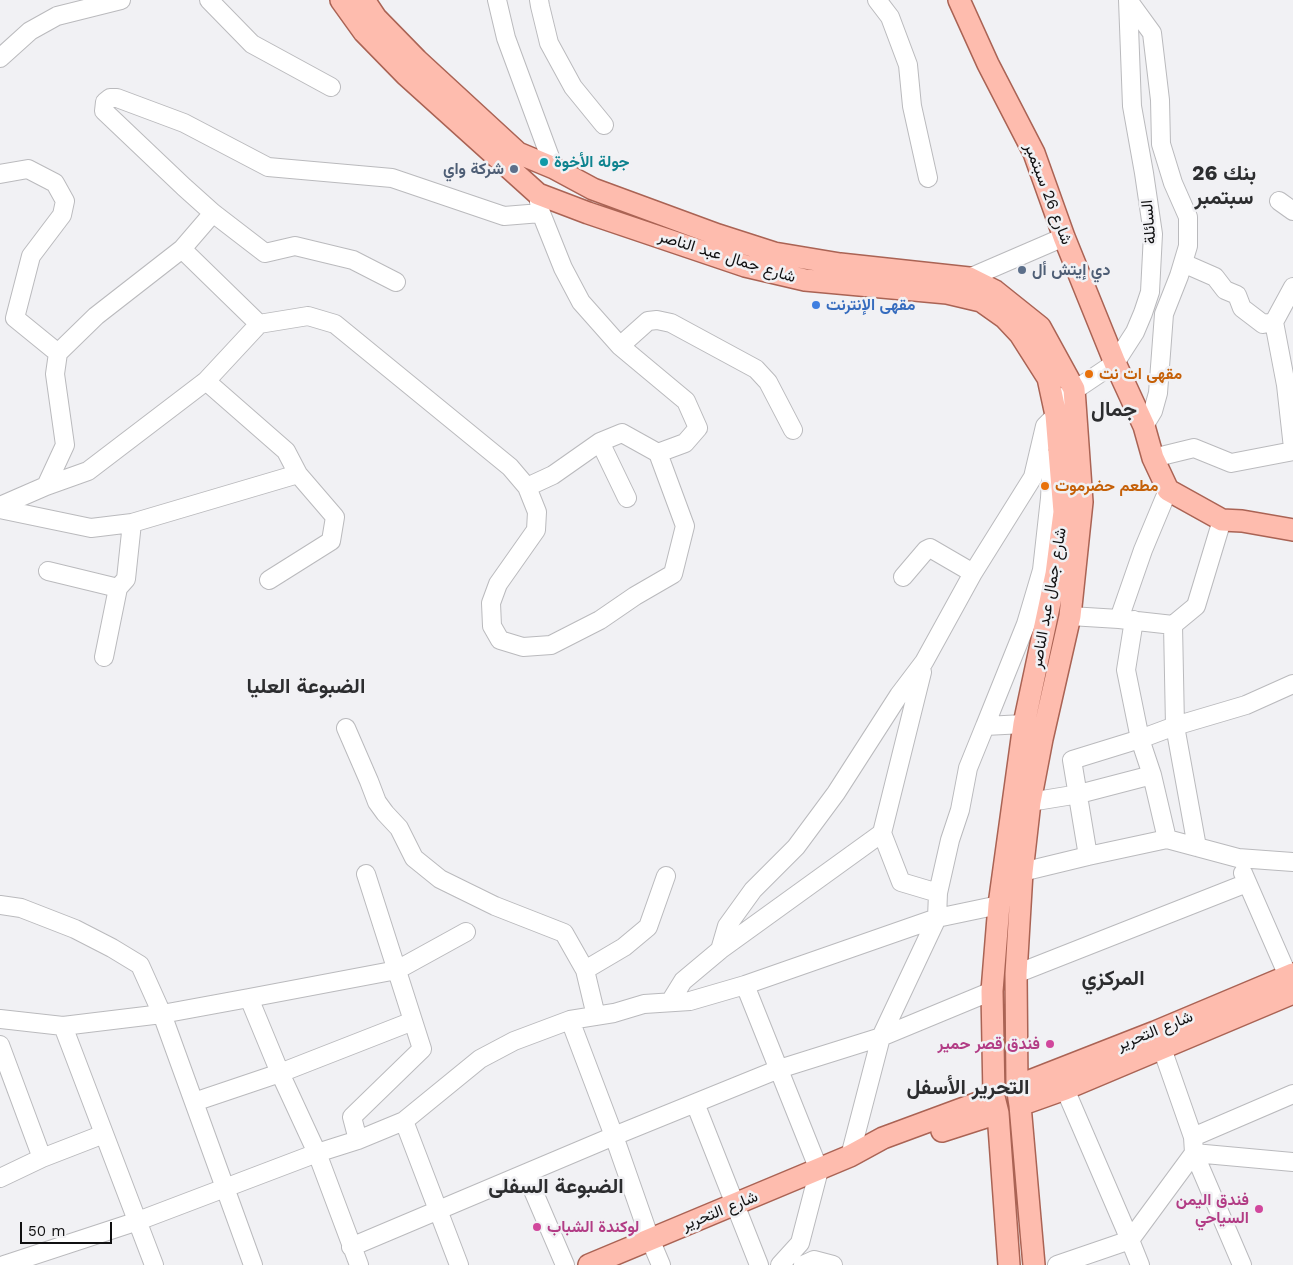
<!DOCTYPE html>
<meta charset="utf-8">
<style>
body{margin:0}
#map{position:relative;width:1293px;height:1265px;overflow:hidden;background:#f1f1f4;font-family:"Work Sans",sans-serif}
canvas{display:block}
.scale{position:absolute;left:20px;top:1222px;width:92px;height:22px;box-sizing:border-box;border:2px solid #101011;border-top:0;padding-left:6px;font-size:15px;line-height:18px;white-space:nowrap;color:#101011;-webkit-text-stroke:4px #f1f1f4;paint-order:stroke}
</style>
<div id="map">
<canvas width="1293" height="1265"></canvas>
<div class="scale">50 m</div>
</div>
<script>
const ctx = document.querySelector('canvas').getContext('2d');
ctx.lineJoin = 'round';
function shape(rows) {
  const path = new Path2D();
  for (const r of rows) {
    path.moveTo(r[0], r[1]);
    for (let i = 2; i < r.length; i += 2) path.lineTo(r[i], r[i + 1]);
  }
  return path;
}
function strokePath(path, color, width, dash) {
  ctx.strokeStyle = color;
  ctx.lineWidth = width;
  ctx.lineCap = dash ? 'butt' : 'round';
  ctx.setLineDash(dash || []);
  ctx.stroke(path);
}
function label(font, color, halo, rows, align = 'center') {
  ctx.font = font + ' "Work Sans",Vazirmatn,sans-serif';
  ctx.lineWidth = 5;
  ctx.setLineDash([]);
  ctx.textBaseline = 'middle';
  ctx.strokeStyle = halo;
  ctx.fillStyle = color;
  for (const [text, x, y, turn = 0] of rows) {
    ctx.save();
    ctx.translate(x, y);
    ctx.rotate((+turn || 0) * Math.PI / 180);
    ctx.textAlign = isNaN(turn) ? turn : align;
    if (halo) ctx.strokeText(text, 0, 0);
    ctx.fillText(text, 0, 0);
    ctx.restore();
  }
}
const minor = shape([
 [209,0,252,44,331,87],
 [497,0,506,38,554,168],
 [539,0,540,6,549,43,573,87,604,125],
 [877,0,890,17,908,65,912,106,928,178],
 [1128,0,1152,33,1160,100,1161,144,1173,183,1188,217,1188,246,1179,276,1164,314,1158,393,1153,411,1144,426],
 [0,58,30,31,57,16,121,0],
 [0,174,28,169,55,183,65,201,62,215,31,256,15,318,58,353],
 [1279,201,1293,211],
 [539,202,541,213,563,268,581,302,620,346,686,401,698,428,685,443,658,453],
 [182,249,259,324],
 [1183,263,1215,277,1225,290,1237,295,1242,308,1263,324,1274,322],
 [969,278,1064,237],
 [396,282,353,260,295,246,265,253,213,213,184,187,104,111,105,102,110,98,117,98,184,123,268,167,392,178,504,216,541,213],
 [1293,287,1274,322,1286,385,1293,448],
 [620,346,648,321,657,320,671,323,756,369,768,382,793,430],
 [206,381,286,451,298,474,335,517,331,541,269,580],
 [1054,404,1115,363,1135,332,1143,313,1150,292,1153,234,1144,173,1132,106,1128,0],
 [600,442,627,498],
 [1153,458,1194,448,1231,463,1293,451],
 [46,486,65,445,55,374,58,353,96,316,182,249,213,213],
 [0,506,46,486,88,471,206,381,259,324,308,316,335,324,510,467,527,487,537,512,536,530,498,584,491,603,492,626,500,640,523,647,551,645,600,620,635,596,673,574,685,526,658,453,622,433,600,442,553,475,527,487],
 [0,509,91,528,132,523,298,474],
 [48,571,118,588,126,579,132,523],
 [903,577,926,550,930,548,973,573],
 [1070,616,1119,619,1173,625,1196,606,1222,520],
 [1119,619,1143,550,1168,490],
 [1134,620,1126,670,1140,739,1152,775,1167,839],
 [1173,625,1175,726,1197,847],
 [104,657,118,588],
 [922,672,882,833,901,882,938,893],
 [985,726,1026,624,1042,570,1050,498,1052,459],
 [346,728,369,781,377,802,385,813,399,828,414,858,440,879,495,906,564,933,585,970,596,1016],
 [1030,802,1079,794,1152,775],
 [1088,856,1072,760,1140,739,1175,726,1246,705,1293,684],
 [1022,872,1088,856,1167,839,1238,858,1293,862],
 [1243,873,1288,976,1292,987],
 [0,905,21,908,75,929,112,948,140,965,162,1014,253,1265],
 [720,950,882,833],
 [585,970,624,947,648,927,666,876],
 [1016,974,1247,883],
 [745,985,819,1170,800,1243,780,1265],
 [249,998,280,1073,317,1153,359,1265],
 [670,1002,683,981,720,950,727,926,753,890,796,847,836,793,899,695,924,662,973,573,1033,477,1045,426,1056,415],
 [0,1019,63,1026,162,1014,249,998,397,970,466,932],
 [570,1020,614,1136,650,1239,661,1265],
 [63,1026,154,1265],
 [1158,1037,1193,1137,1194,1153,1242,1265],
 [0,1045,42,1158],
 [1063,1077,1065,1089,1130,1240,1140,1265],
 [194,1102,280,1073,413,1021],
 [695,1103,759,1265],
 [404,1121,459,1265],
 [1193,1137,1293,1094],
 [358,1140,352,1117,422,1049,366,874],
 [850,1156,881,1037,937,918,938,893,950,840,960,810,968,768,985,726,1024,724],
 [526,1174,565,1265],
 [0,1178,42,1158,104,1134],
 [351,1247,614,1136,779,1069,881,1037,992,991],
 [4,1265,138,1221,317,1153,358,1140,404,1121,480,1059,514,1041,570,1020,614,1013,644,1004,690,1001,745,985,937,918,999,905],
 [803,1265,814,1260,833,1265],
 [1057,1265,1130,1240,1194,1153,1293,1162]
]);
const major = shape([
 [341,0,364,32,406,75,538,194,588,213,745,266,805,280,947,293,981,301,1005,318,1020,334,1048,378,1056,415,1064,512,1056,574,1024,724,999,905,992,991,994,1097,998,1113,1009,1265],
 [364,0,376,18,417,60,518,153,554,168,593,189,718,235,774,253,840,264,969,278,995,291,1040,327,1074,389,1082,502,1070,616,1042,739,1030,802,1022,872,1016,974,1017,1086,1020,1105,1034,1265],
 [959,0,988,64,1034,153,1064,237,1115,363,1144,426,1153,458,1168,490,1222,520,1242,521,1293,530],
 [1017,1086,1155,1032,1293,974],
 [1020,1105,1065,1089,1293,993],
 [942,1131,998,1113],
 [589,1265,850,1156,883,1138,994,1097]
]);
const markers = [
 [544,162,5,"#0f9aa8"],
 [514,169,5,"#5c6f8a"],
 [1022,270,5,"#5c6f8a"],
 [816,305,5,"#3f7fe0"],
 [1089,374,5,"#e8710a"],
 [1045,486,5,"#e8710a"],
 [1050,1044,5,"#d1479c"],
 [1259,1209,5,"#d1479c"],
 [537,1227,5,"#d1479c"]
];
const cultureNames = [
 ["جولة الأخوة",554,162]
];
const serviceNames = [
 ["شركة واي",504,169],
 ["دي إيتش أل",1032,270,"left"]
];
const streetNames = [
 ["شارع 26 سبتمبر",1048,194,69],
 ["السائلة",1149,222,-95],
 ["شارع جمال عبد الناصر",727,257,17],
 ["شارع جمال عبد الناصر",1049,598,-80],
 ["شارع التحرير",1155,1031,-22],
 ["شارع التحرير",720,1211,-22]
];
const shopNames = [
 ["مقهى الإنترنت",826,305]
];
const foodNames = [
 ["مقهى ات نت",1099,374],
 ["مطعم حضرموت",1055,486]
];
const hotelNames = [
 ["فندق قصر حمير",1040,1044],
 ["فندق اليمن",1249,1200],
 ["السياحي",1249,1218],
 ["لوكندة الشباب",547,1227,"left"]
];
const districtNames = [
 ["بنك 26",1224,174],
 ["سبتمبر",1224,198],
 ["جمال",1114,410],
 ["الضبوعة العليا",306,687],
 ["المركزي",1113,979],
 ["التحرير الأسفل",968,1088],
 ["الضبوعة السفلى",556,1187]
];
strokePath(minor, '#bababd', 20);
strokePath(major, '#aa6354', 24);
strokePath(minor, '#fff', 18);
strokePath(major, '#febcae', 21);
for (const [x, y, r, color] of markers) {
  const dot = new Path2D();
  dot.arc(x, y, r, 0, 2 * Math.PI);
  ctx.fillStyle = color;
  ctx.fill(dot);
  strokePath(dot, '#f1f1f4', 2);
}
label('bold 16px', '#0d838f', '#f1f1f4', cultureNames, 'left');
label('bold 16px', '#4e5e75', '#f1f1f4', serviceNames, 'right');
label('16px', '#101011', '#f1f1f4', streetNames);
label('bold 16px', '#366cbe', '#f1f1f4', shopNames, 'left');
label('bold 16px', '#c56008', '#f1f1f4', foodNames, 'left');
label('bold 16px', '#b23c85', '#f1f1f4', hotelNames, 'right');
label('bold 21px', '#2c2d2f', '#f1f1f4', districtNames);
</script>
